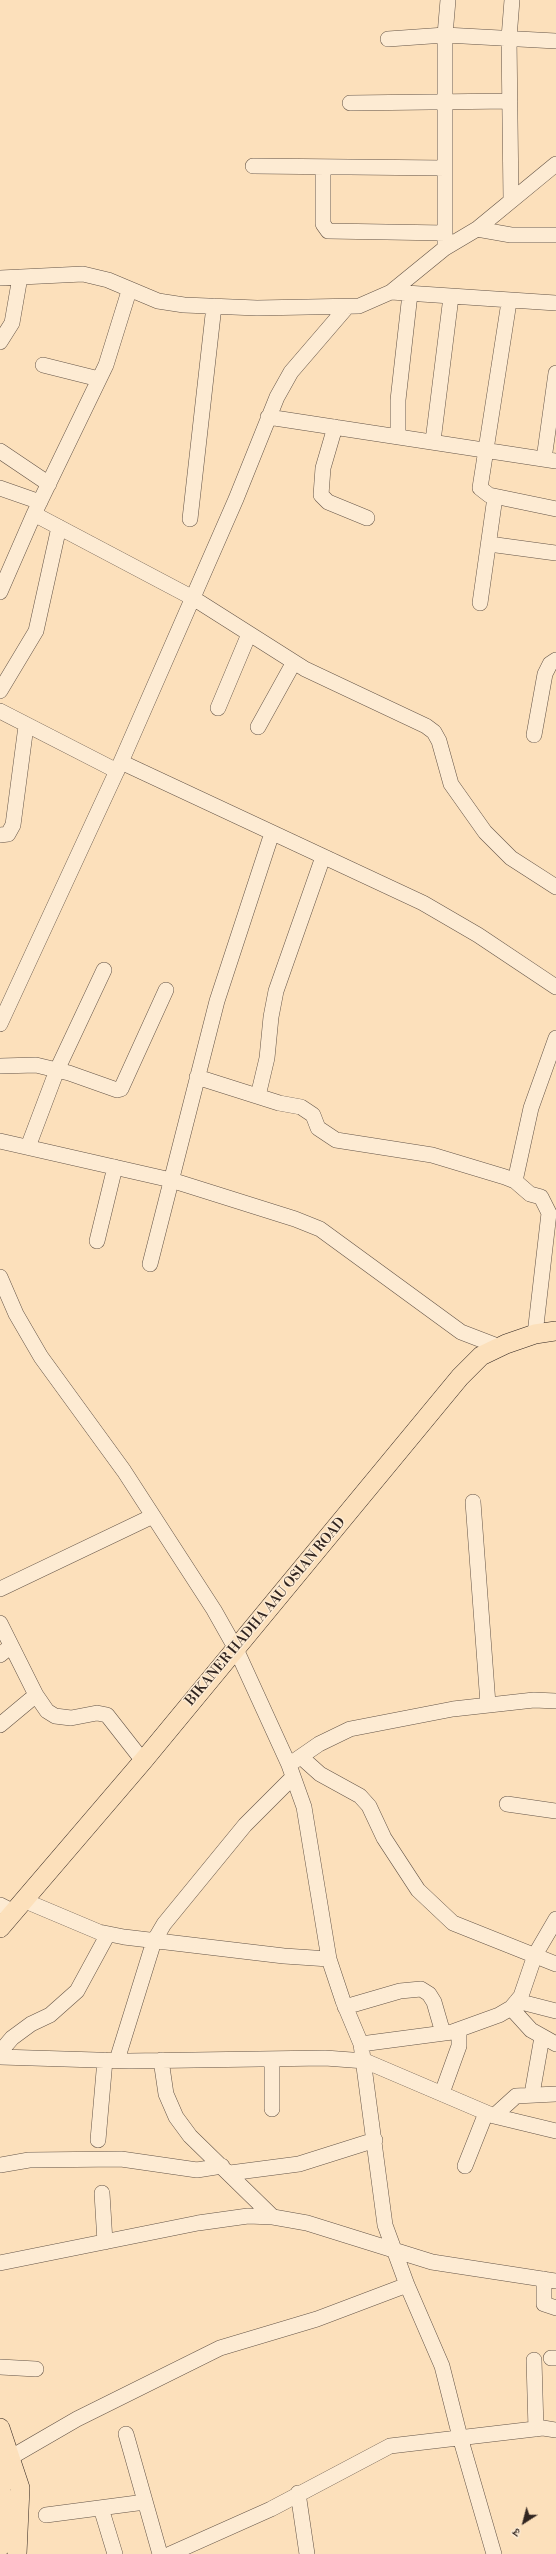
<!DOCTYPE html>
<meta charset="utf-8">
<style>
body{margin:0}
#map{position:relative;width:556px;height:2554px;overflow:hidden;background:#fce0bb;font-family:"Libre Bodoni","Noto Serif Devanagari",serif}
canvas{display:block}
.north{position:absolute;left:504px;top:2502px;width:40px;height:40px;-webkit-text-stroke:3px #fdebd3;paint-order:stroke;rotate:216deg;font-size:11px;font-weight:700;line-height:16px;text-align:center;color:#312520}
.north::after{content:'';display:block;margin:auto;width:14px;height:18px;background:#312520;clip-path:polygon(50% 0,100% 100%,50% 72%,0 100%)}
</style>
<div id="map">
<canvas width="556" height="2554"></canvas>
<div class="north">उ</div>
</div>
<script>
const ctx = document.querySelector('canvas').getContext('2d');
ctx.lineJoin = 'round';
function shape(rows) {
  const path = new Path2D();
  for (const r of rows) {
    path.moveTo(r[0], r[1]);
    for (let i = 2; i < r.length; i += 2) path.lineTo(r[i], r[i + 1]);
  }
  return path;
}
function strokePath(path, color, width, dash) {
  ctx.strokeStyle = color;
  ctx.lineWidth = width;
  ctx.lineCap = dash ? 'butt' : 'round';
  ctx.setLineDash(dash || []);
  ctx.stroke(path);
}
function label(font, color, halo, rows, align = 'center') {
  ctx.font = font + ' "Libre Bodoni",serif';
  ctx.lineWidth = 3;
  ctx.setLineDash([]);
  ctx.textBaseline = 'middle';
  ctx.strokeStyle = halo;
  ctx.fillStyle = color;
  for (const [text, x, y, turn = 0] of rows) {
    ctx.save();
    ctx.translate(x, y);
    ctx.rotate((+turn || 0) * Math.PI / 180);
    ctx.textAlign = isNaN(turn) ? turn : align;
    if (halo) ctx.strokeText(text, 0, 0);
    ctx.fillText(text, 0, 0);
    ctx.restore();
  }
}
const minor = shape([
 [388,39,445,35,556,41],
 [350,103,510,101],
 [253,166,445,168],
 [323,167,323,224,328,231,445,233],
 [511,200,509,38,512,0],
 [477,229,511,235,556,235],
 [445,248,445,35,448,0],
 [0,278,83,274,108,280,158,301,184,305,257,308,359,306,391,292,445,248,477,229,556,164],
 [391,292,556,303],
 [509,302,480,488,489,495,556,509],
 [0,342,12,323,20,277],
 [43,365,99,379],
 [268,417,556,461],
 [335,427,323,468,321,495,328,502,367,518],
 [398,436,398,400,410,294],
 [433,441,451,297],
 [0,451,49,484],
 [544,459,556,373],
 [0,488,40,502],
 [34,514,193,598,305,669,426,726,434,732,439,741,451,784,485,832,511,858,556,887],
 [190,519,214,306],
 [489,544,556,553],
 [0,592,34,514,106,365,129,291],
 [480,603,495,497],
 [0,691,36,631,59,527],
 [218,708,249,634],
 [0,711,117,771],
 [258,727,294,662],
 [534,735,545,674,550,664,556,660],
 [121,762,423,903,478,935,556,987],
 [0,835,8,834,13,825,26,726],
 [0,1024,121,762,236,499,277,397,291,372,346,308],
 [0,1066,36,1065,69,1073,117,1090,121,1089,166,990],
 [197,1077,279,1103,301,1107,313,1115,318,1128,336,1140,432,1155,505,1177,515,1181,530,1194,541,1197,549,1213,535,1334],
 [258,1096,267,1058,271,1017,276,991,323,857],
 [0,1141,171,1180,295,1219,320,1229,461,1332,500,1347],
 [28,1147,57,1070,104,970],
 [515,1181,531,1108,556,1038],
 [97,1241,115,1167],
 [150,1264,217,1001,272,833],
 [0,1277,16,1314,41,1357,124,1471,214,1610,236,1649,289,1765,304,1807,329,1959,343,2001,361,2044,385,2225,407,2285,442,2366,460,2437,494,2554],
 [473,1502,488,1704],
 [0,1589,153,1516],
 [0,1623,36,1695,47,1711,55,1716,71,1718,97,1713,107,1715,143,1761],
 [0,1655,11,1646],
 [0,1725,36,1695],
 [301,1757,320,1774,360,1796,369,1806,384,1838,418,1890,453,1923,556,1964],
 [293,1762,319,1744,350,1729,453,1709,534,1700,556,1701],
 [507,1804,556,1811],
 [23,1900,99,1932,124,1937,284,1956,329,1959],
 [0,1905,14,1912],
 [517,2001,556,2011],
 [345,2007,400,1991,421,1989,429,1994,434,2002,443,2033],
 [511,2008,531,2030,556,2044],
 [361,2044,452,2032,499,2015,511,2008,521,1996,535,1955,556,1919],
 [0,2052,12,2038,31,2024,50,2015,77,1991,108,1934],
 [0,2057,129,2061,325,2058,365,2061,494,2116,556,2131],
 [272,2059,272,2109],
 [117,2060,154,1941,164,1924,245,1825,293,1777],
 [161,2060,166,2094,176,2117,190,2136,273,2217],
 [442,2093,459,2046,459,2030],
 [532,2094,542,2037],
 [494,2116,516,2096,556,2094],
 [98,2140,105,2060],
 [0,2165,29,2160,121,2159,197,2170,222,2166],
 [465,2166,486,2113],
 [230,2173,299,2164,375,2140],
 [102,2193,105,2242],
 [0,2263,198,2223,248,2216,273,2217,307,2223,432,2262,556,2281],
 [544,2279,544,2304,556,2308],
 [551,2358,556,2358],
 [534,2360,536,2429],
 [0,2367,36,2369],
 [126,2434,160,2554],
 [1,2463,77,2419,220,2348,317,2319,407,2285],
 [298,2493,307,2554],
 [101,2508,115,2554],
 [46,2515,145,2502],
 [170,2554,271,2509,390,2446,543,2428,556,2430]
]);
const major = shape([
 [0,1928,143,1761,460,1377,481,1356,506,1344,535,1334,556,1331],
 [0,2428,20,2488,17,2554],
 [0,2468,2,2523,0,2547]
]);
const streetNames = [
 ["BIKANER HADHA AAU OSIAN ROAD",266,1612,-50]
];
strokePath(minor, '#645447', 16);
strokePath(major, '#312520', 20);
strokePath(minor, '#fdebd3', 15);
strokePath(major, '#fce0bb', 19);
label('14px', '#312520', '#fdebd3', streetNames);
</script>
